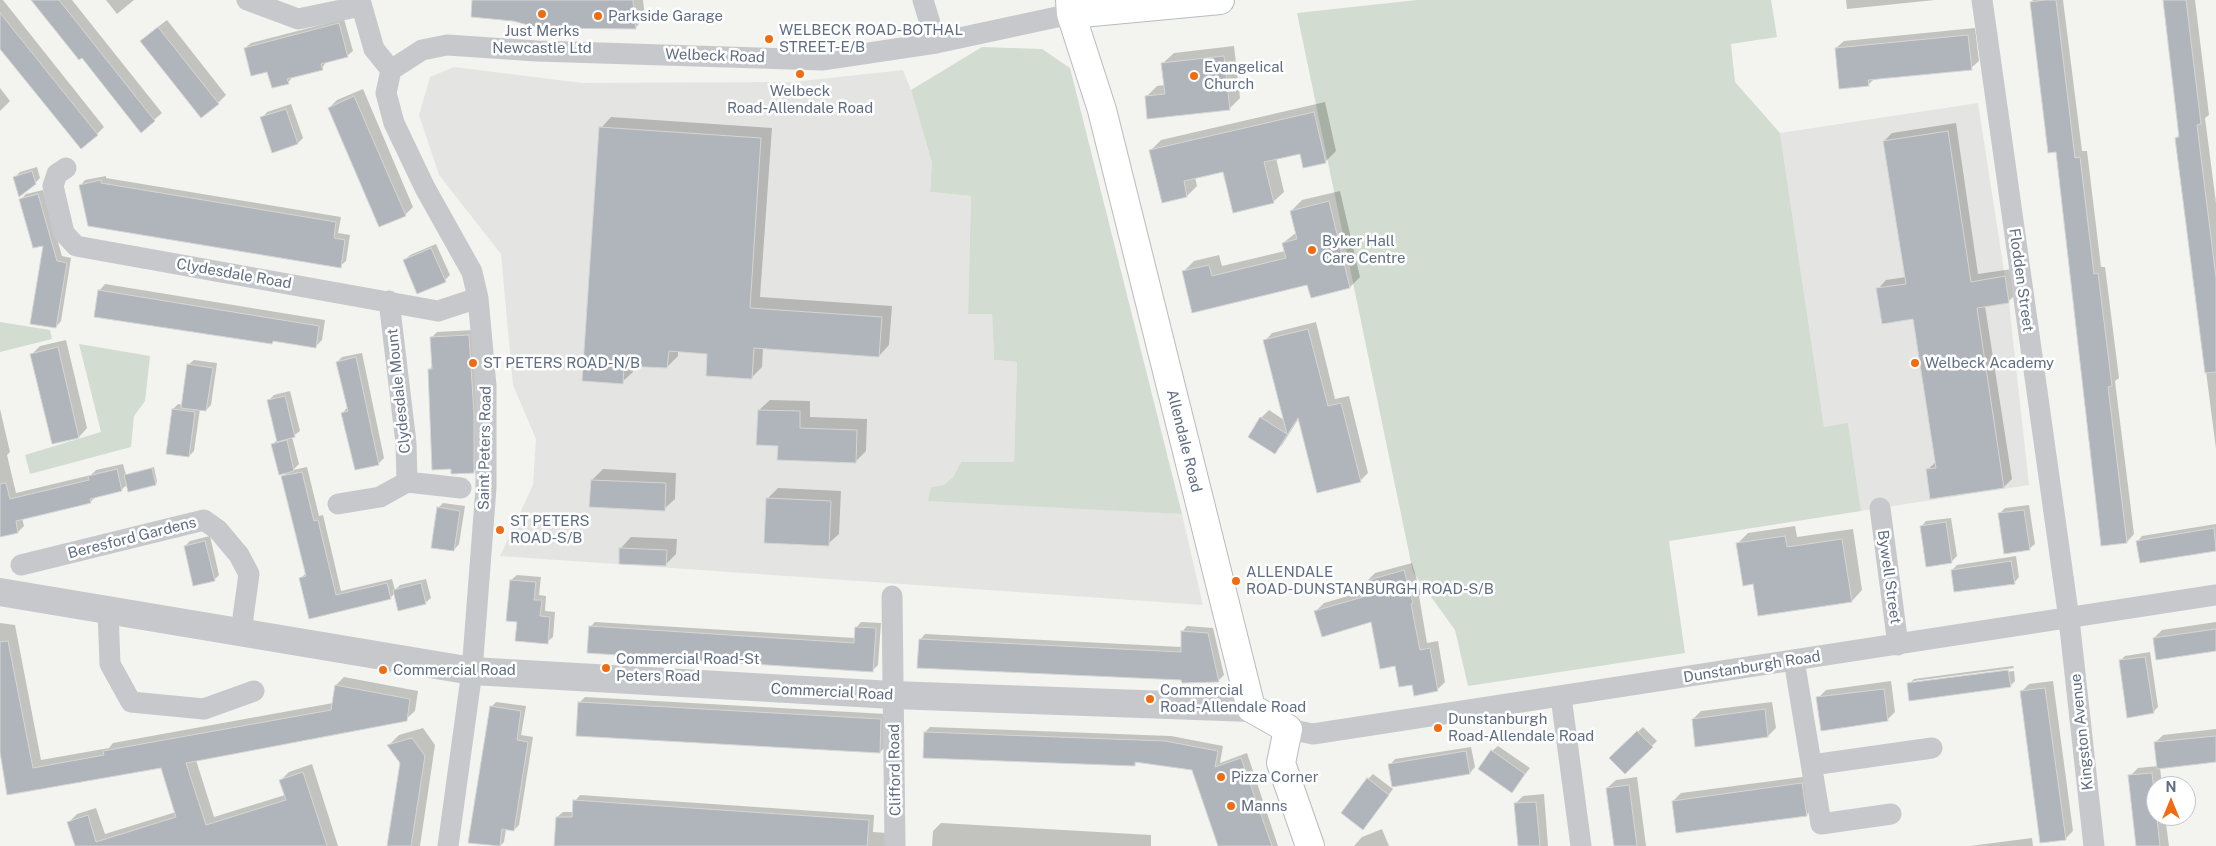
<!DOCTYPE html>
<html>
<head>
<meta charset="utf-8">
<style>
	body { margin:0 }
	#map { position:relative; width:2216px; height:846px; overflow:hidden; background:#f3f4ef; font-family:"Public Sans",sans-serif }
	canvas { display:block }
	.north { position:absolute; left:2146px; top:776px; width:50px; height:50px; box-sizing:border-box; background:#fff; border:1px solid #bfc5cd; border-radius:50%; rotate:0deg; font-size:14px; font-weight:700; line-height:20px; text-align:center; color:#606e83 }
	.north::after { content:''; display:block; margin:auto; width:18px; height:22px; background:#f06c13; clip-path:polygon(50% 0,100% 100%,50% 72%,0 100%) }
</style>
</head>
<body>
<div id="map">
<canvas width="2216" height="846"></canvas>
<div class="north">N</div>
</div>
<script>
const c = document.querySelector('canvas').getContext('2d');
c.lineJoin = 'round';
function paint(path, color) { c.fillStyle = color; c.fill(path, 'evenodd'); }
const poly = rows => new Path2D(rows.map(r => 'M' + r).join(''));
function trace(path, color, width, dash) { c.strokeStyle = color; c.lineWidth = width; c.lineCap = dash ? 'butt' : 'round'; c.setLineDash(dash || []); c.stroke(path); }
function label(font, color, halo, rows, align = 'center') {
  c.font = font + ' "Public Sans",sans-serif'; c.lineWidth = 5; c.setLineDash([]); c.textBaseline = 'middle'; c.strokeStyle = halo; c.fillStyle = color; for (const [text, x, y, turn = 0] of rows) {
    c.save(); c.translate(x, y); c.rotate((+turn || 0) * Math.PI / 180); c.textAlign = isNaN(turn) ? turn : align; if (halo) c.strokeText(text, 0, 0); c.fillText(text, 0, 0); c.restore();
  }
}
paint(poly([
	[454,67,582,83,793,82,903,70,911,90,932,163,930,192,971,196,968,313,992,314,994,360,1017,362,1014,462,961,462,953,477,944,485,931,487,1109,509,1182,514,1203,605,500,556,533,485,536,439,513,385,501,254,439,175,419,115,430,77],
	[1978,103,2009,303,2029,485,1861,511,1848,424,1824,427,1780,133]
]), '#e4e4e3');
paint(poly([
	[1417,0,1771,0,1777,37,1731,44,1735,82,1780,133,1824,427,1848,423,1861,511,1669,541,1685,653,1468,686,1455,630,1413,572,1297,13],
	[982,47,1042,49,1070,68,1182,514,928,501,931,487,944,485,953,477,961,462,1014,462,1017,362,994,360,992,314,968,314,971,196,930,192,932,163,911,90],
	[0,322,50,330,52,339,0,352],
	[79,344,150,356,145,401,134,416,131,447,30,474,25,455,101,432]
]), '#d3dcd0');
paint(poly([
	[0,0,3,0,104,127,97,134,0,47],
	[33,0,72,0,162,113,141,131,82,56],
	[106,0,134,0,117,14],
	[473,0,643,0,645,18,635,28],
	[1846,0,1935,0,1847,9],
	[2033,0,2063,0,2082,151,2087,151,2101,267,2105,267,2119,378,2115,381,2134,534,2127,542,2102,545,2057,151,2031,2],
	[2164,0,2195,0,2209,115,2205,118,2216,203,2216,449,2176,138,2180,134],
	[344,19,353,51,347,56,327,61,322,68,293,76,288,83,268,70,245,48,251,43],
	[167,20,226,95,218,103,150,33],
	[1975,28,1979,61,1971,68,1875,78,1868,85,1836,48,1844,41],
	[1234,46,1240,98,1229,109,1146,97,1157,86,1165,85,1163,63,1174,53],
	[0,88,10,101,0,111],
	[363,89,413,207,405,215,329,108,337,100],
	[1325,102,1336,151,1325,162,1301,152,1276,158,1284,192,1273,202,1224,170,1195,177,1197,186,1187,196,1151,150,1161,140],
	[291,104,303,138,298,143,262,118,267,112],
	[611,117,772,128,760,297,892,306,889,345,879,356,763,348,762,367,751,378,709,352,678,350,678,356,667,367,633,365,633,372,622,382,601,128],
	[1956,123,1978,274,2012,269,2016,294,2008,302,1985,306,2012,479,2004,487,1927,470,1936,462,1914,318,1878,289,1886,280,1906,277,1884,141,1892,133],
	[37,167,40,178,35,183,15,177,20,172],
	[106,176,106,178,341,217,338,233,350,235,346,261,340,266,80,186,85,180],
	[43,190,62,256,71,258,61,321,56,327,44,244,21,199,26,194],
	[1340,191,1360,277,1350,287,1308,283,1192,311,1183,272,1194,261,1219,255,1222,266,1285,251,1283,243,1297,232,1291,211,1302,200],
	[436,244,450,275,445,280,404,261,410,255],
	[105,284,325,320,322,340,316,346,275,340,272,343,99,291],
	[1316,322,1335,399,1349,396,1368,473,1360,481,1299,418,1282,445,1274,452,1249,436,1261,418,1269,410,1284,420,1265,341,1272,333],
	[474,330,478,466,473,472,429,370,433,365,432,337,437,332],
	[66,340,87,428,79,437,32,354,40,346],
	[362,353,384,458,379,463,356,469,342,413,348,407,337,362,342,357],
	[194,360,217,363,211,405,206,410,200,409,194,451,189,456,173,409,178,404,183,405,188,365],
	[290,391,300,431,292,437,299,464,293,470,307,467,319,516,323,515,341,591,392,579,395,590,400,585,426,579,431,598,425,603,395,593,390,598,310,617,301,578,306,573,282,477,288,471,273,444,278,439,269,400,274,395],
	[770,400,810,401,810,417,867,419,866,451,855,462,779,445,759,410],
	[0,409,10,452,7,455,16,493,91,475,96,470,123,464,126,475,154,467,157,482,155,484,128,484,121,490,97,496,90,502,22,518,24,526,18,532,0,536],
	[603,469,676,473,675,499,664,509,592,480],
	[778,488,841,491,839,534,828,544,767,499],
	[443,503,465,506,459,544,454,550,438,508],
	[2029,505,2035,544,2029,549,1999,514,2005,508],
	[1951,518,1957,556,1951,562,1921,527,1926,521],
	[2216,524,2216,549,2141,562,2137,542,2142,536],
	[1795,526,1797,537,1853,529,1862,590,1852,601,1754,583,1738,543,1748,533],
	[210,536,219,575,214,580,185,546,190,541],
	[631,537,677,539,676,554,665,565,620,563,621,548],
	[2016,556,2019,577,2014,583,1952,570,1957,565],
	[1412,563,1421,594,1419,596,1427,643,1438,641,1445,682,1437,690,1413,683,1396,665,1372,621,1316,611,1324,603,1369,590,1367,581,1375,573],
	[517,575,541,577,539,595,546,596,545,611,555,612,553,637,547,642,518,621,511,580],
	[595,622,855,638,856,628,861,622,881,623,878,665,873,670,590,627],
	[2216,622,2216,650,2154,638,2162,630],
	[0,623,15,625,41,760,109,748,113,743,333,703,336,685,344,677,418,691,415,711,406,719,196,760,214,817,285,795,281,780,289,772,312,764,338,846,76,846,69,822,77,814,96,808,105,834,176,812,161,766,8,793,0,749],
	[1187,626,1213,628,1224,675,1219,680,1183,682,1183,679,920,640,925,634,1182,647,1182,632],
	[2150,652,2158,707,2153,712,2120,661,2125,656],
	[2013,666,2014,668,1913,681,1913,684,2014,671,2015,681,2010,686,1911,699,1909,684,1914,679],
	[1891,681,1895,712,1887,720,1818,698,1826,690],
	[2053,681,2073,831,2065,839,2021,692,2029,684],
	[585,697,886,714,885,747,880,752,580,702],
	[496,702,526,706,521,735,533,737,519,825,514,830,506,829,504,842,500,846,470,842,491,707],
	[1772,702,1776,728,1768,736,1696,746,1693,719,1701,711],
	[930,727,1171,736,1223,746,1220,763,1247,753,1278,846,1219,846,1193,769,1138,761,1134,765,925,732],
	[1643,727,1657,741,1625,772,1611,758],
	[423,728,435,745,420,846,388,846,401,762,388,746,399,735],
	[2216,729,2216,761,2160,767,2162,786,2156,786,2156,816,2165,816,2169,846,2137,846,2130,776,2138,768,2158,766,2155,743,2163,735],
	[1498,746,1530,768,1512,791,1492,751],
	[1471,747,1475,767,1470,773,1390,765,1395,759],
	[1373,774,1393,789,1368,823,1368,779],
	[1810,776,1815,806,1806,815,1673,801,1681,793],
	[1637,777,1646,846,1615,846,1607,788,1616,780],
	[1544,794,1548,846,1519,846,1515,804,1523,796],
	[580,795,874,815,873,832,887,833,886,846,564,846,557,817,563,812,574,812,575,801],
	[941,823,1151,835,1151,846,932,846,933,831],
	[1382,829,1389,846,1354,846,1362,837],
	[2032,838,2033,846,1970,846]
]), '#0003');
const building = poly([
	[31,0,59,0,155,121,141,133,82,58,79,60,31,0],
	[472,0,633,0,636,29,539,28,513,21,471,17,472,0],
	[2045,0,2056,0,2075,158,2080,157,2094,274,2098,273,2112,386,2108,387,2127,543,2101,546,2056,152,2048,153,2030,2,2045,0],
	[2163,0,2186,0,2201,124,2197,125,2216,278,2216,372,2205,373,2175,138,2179,137,2163,0],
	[0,13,98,135,81,149,0,49,0,13],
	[339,23,348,57,321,64,323,70,287,79,289,84,272,88,267,72,251,76,244,48,339,23],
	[158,27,219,104,201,118,140,41,158,27],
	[1968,35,1972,70,1868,80,1869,86,1839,89,1835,48,1968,35],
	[1224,56,1230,110,1147,119,1145,96,1165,94,1161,63,1224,56],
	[354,96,406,216,379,227,328,108,354,96],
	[286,109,298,144,272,153,260,117,286,109],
	[1314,112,1326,163,1303,168,1300,154,1264,162,1274,203,1233,213,1223,172,1184,181,1187,197,1162,203,1149,150,1314,112],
	[599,127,761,138,750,308,882,317,879,357,754,348,752,379,706,376,707,354,669,351,667,368,624,366,623,384,582,381,599,127],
	[1948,131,1971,282,2005,276,2009,303,1977,308,2004,488,1930,499,1926,469,1936,468,1913,319,1882,324,1876,288,1906,284,1883,141,1948,131],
	[32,171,36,184,19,197,13,177,32,171],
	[101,180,101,183,336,222,334,238,345,240,341,268,88,226,79,185,101,180],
	[38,194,57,261,67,263,56,328,30,324,43,246,33,248,19,199,38,194],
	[1329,201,1350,288,1311,298,1307,285,1192,313,1182,271,1209,265,1212,276,1286,258,1282,243,1297,239,1290,211,1329,201],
	[431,248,446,282,417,294,403,260,431,248],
	[98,290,319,326,316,348,273,341,272,344,94,317,98,290],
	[1308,329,1328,406,1341,403,1361,482,1317,493,1298,418,1275,454,1248,437,1260,417,1287,434,1263,340,1308,329],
	[469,335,474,414,474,473,451,474,451,469,432,470,428,369,432,369,430,337,469,335],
	[58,347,79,438,52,444,30,354,58,347],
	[356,357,379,465,355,470,341,413,348,411,336,362,356,357],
	[187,364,213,368,206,411,181,408,187,364],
	[285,396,295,437,277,442,267,400,285,396],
	[172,409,195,412,189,457,166,454,172,409],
	[758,410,800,411,800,428,857,430,856,463,777,460,778,446,756,445,758,410],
	[287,440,294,471,279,475,271,444,287,440],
	[152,468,156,485,128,492,124,475,152,468],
	[117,469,122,491,90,499,91,503,16,521,18,533,0,537,0,484,6,483,10,499,89,480,88,476,117,469],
	[302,472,314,521,318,520,336,595,387,583,391,599,309,619,299,578,306,576,281,476,302,472],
	[591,480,666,483,665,511,589,507,591,480],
	[766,498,831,501,829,546,764,543,766,498],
	[437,507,460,511,454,551,431,548,437,507],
	[2024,510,2030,550,2004,554,1998,513,2024,510],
	[1946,522,1952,563,1926,567,1920,526,1946,522],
	[2214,528,2216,551,2140,563,2136,541,2214,528],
	[1785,536,1787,547,1842,539,1852,602,1758,616,1753,584,1743,586,1736,543,1785,536],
	[205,541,215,581,193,586,184,546,205,541],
	[619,548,667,550,666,566,619,564,619,548],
	[2011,561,2015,584,1954,592,1951,570,2011,561],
	[1404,570,1413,603,1411,604,1420,650,1430,648,1438,691,1414,696,1412,685,1399,687,1395,666,1380,669,1371,622,1322,637,1314,611,1370,595,1366,581,1404,570],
	[510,580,536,582,534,600,542,600,540,616,550,617,548,644,515,641,517,622,506,621,510,580],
	[421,583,426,604,398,611,393,590,421,583],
	[589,626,854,643,855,627,876,628,873,672,587,653,589,626],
	[2216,629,2216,651,2156,660,2153,638,2216,629],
	[1181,631,1208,633,1219,682,1182,683,1181,680,917,668,919,639,1181,652,1181,631],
	[8,641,33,768,104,755,103,751,331,710,335,685,410,699,407,721,186,763,206,825,286,800,279,780,303,772,327,846,75,846,67,822,88,815,96,842,176,817,161,768,7,795,0,752,0,642,8,641],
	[2145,657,2154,713,2127,718,2119,660,2145,657],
	[2008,670,2011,687,1909,701,1907,683,2008,670],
	[2045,688,2066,840,2040,843,2020,691,2045,688],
	[1884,689,1888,721,1821,731,1816,697,1884,689],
	[578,702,881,719,880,753,576,736,578,702],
	[490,706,521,711,517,740,528,742,514,831,502,829,500,846,468,843,490,706],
	[1765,709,1768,737,1695,747,1692,719,1765,709],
	[1637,731,1653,747,1625,774,1609,758,1637,731],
	[924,732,1165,741,1218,751,1215,767,1241,758,1272,846,1218,846,1192,770,1135,762,1135,766,923,758,924,732],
	[2216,736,2216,762,2157,769,2154,742,2216,736],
	[412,738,425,756,411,846,387,846,400,763,387,745,412,738],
	[1491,750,1525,774,1512,793,1478,769,1491,750],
	[1466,751,1470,774,1392,787,1388,764,1466,751],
	[2152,773,2160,846,2136,846,2128,775,2152,773],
	[1367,778,1389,795,1363,830,1341,813,1367,778],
	[1802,783,1807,816,1676,833,1672,801,1802,783],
	[1629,785,1637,846,1614,846,1606,788,1629,785],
	[573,800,869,820,867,846,554,846,556,817,572,817,573,800],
	[1536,802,1540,846,1518,846,1514,803,1536,802]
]);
paint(building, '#b0b5bc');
trace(building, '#d5d5d2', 1);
const secondary = poly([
	[1070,0,1071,14,1102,110,1251,708,1288,729,1281,763,1310,846],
	[1071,14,1220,0]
]);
trace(secondary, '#b7bbc0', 30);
trace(poly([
	[247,0,298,19,361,6],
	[360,0,374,49,391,70],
	[923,0,936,43],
	[1982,0,2069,619,2094,846],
	[391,70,386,93,394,123,425,188,472,272,478,298,486,386,486,488,472,671,448,846],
	[391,70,422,50,447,45,537,51,822,60,936,43,1071,14],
	[66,168,57,174,53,186,64,233,76,246,438,311,478,298],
	[389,301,406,443,407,482],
	[338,504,380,497,407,482,461,488],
	[1880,508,1898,645],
	[21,565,204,520,218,530,239,555,249,574,241,632],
	[892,596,895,846],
	[108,611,110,664,131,702,204,709,254,691],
	[1794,660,1821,824,1891,814],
	[1561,697,1581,846],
	[1288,729,1313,734,2216,595],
	[1812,765,1932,748]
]), '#c6c8cc', 21);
trace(poly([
	[0,592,472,671,893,695,1251,708]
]), '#c6c8cc', 28);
trace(secondary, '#fff', 28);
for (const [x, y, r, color] of [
	[542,14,5,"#f06c13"],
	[598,16,5,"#f06c13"],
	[769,39,5,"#f06c13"],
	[800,74,5,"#f06c13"],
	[1194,76,5,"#f06c13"],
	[1312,250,5,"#f06c13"],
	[473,363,5,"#f06c13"],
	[1915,363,5,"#f06c13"],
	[500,530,5,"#f06c13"],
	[1236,581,5,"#f06c13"],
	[606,668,5,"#f06c13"],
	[383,670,5,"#f06c13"],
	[1150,699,5,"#f06c13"],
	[1438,728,5,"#f06c13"],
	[1221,777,5,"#f06c13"],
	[1231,806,5,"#f06c13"]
]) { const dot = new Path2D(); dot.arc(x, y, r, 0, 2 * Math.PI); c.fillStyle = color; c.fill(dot); trace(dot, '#fff', 2); }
label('15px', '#606e83', '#fff', [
	["Parkside Garage",608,16],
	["WELBECK ROAD-BOTHAL",779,30],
	["STREET-E/B",779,47],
	["Just Merks",542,31,"center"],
	["Newcastle Ltd",542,48,"center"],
	["Evangelical",1204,67],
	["Church",1204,84],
	["Welbeck",800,91,"center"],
	["Road-Allendale Road",800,108,"center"],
	["Byker Hall",1322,241],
	["Care Centre",1322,258],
	["ST PETERS ROAD-N/B",483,363],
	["Welbeck Academy",1925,363],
	["ST PETERS",510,521],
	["ROAD-S/B",510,538],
	["ALLENDALE",1246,572],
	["ROAD-DUNSTANBURGH ROAD-S/B",1246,589],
	["Commercial Road-St",616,659],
	["Peters Road",616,676],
	["Commercial Road",393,670],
	["Commercial",1160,690],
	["Road-Allendale Road",1160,707],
	["Dunstanburgh",1448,719],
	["Road-Allendale Road",1448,736],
	["Pizza Corner",1231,777],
	["Manns",1241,806]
], 'left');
label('15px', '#606e83', '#fff', [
	["Welbeck Road",715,56,2],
	["Clydesdale Road",234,274,10],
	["Flodden Street",2021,280,82],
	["Clydesdale Mount",399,391,-96],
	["Allendale Road",1184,441,76],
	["Saint Peters Road",485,448,-89],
	["Beresford Gardens",132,538,-14],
	["Bywell Street",1889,577,82],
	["Dunstanburgh Road",1752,667,-9],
	["Commercial Road",832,692,3],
	["Kingston Avenue",2082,732,-96],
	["Clifford Road",895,770,-91]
]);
</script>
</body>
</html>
